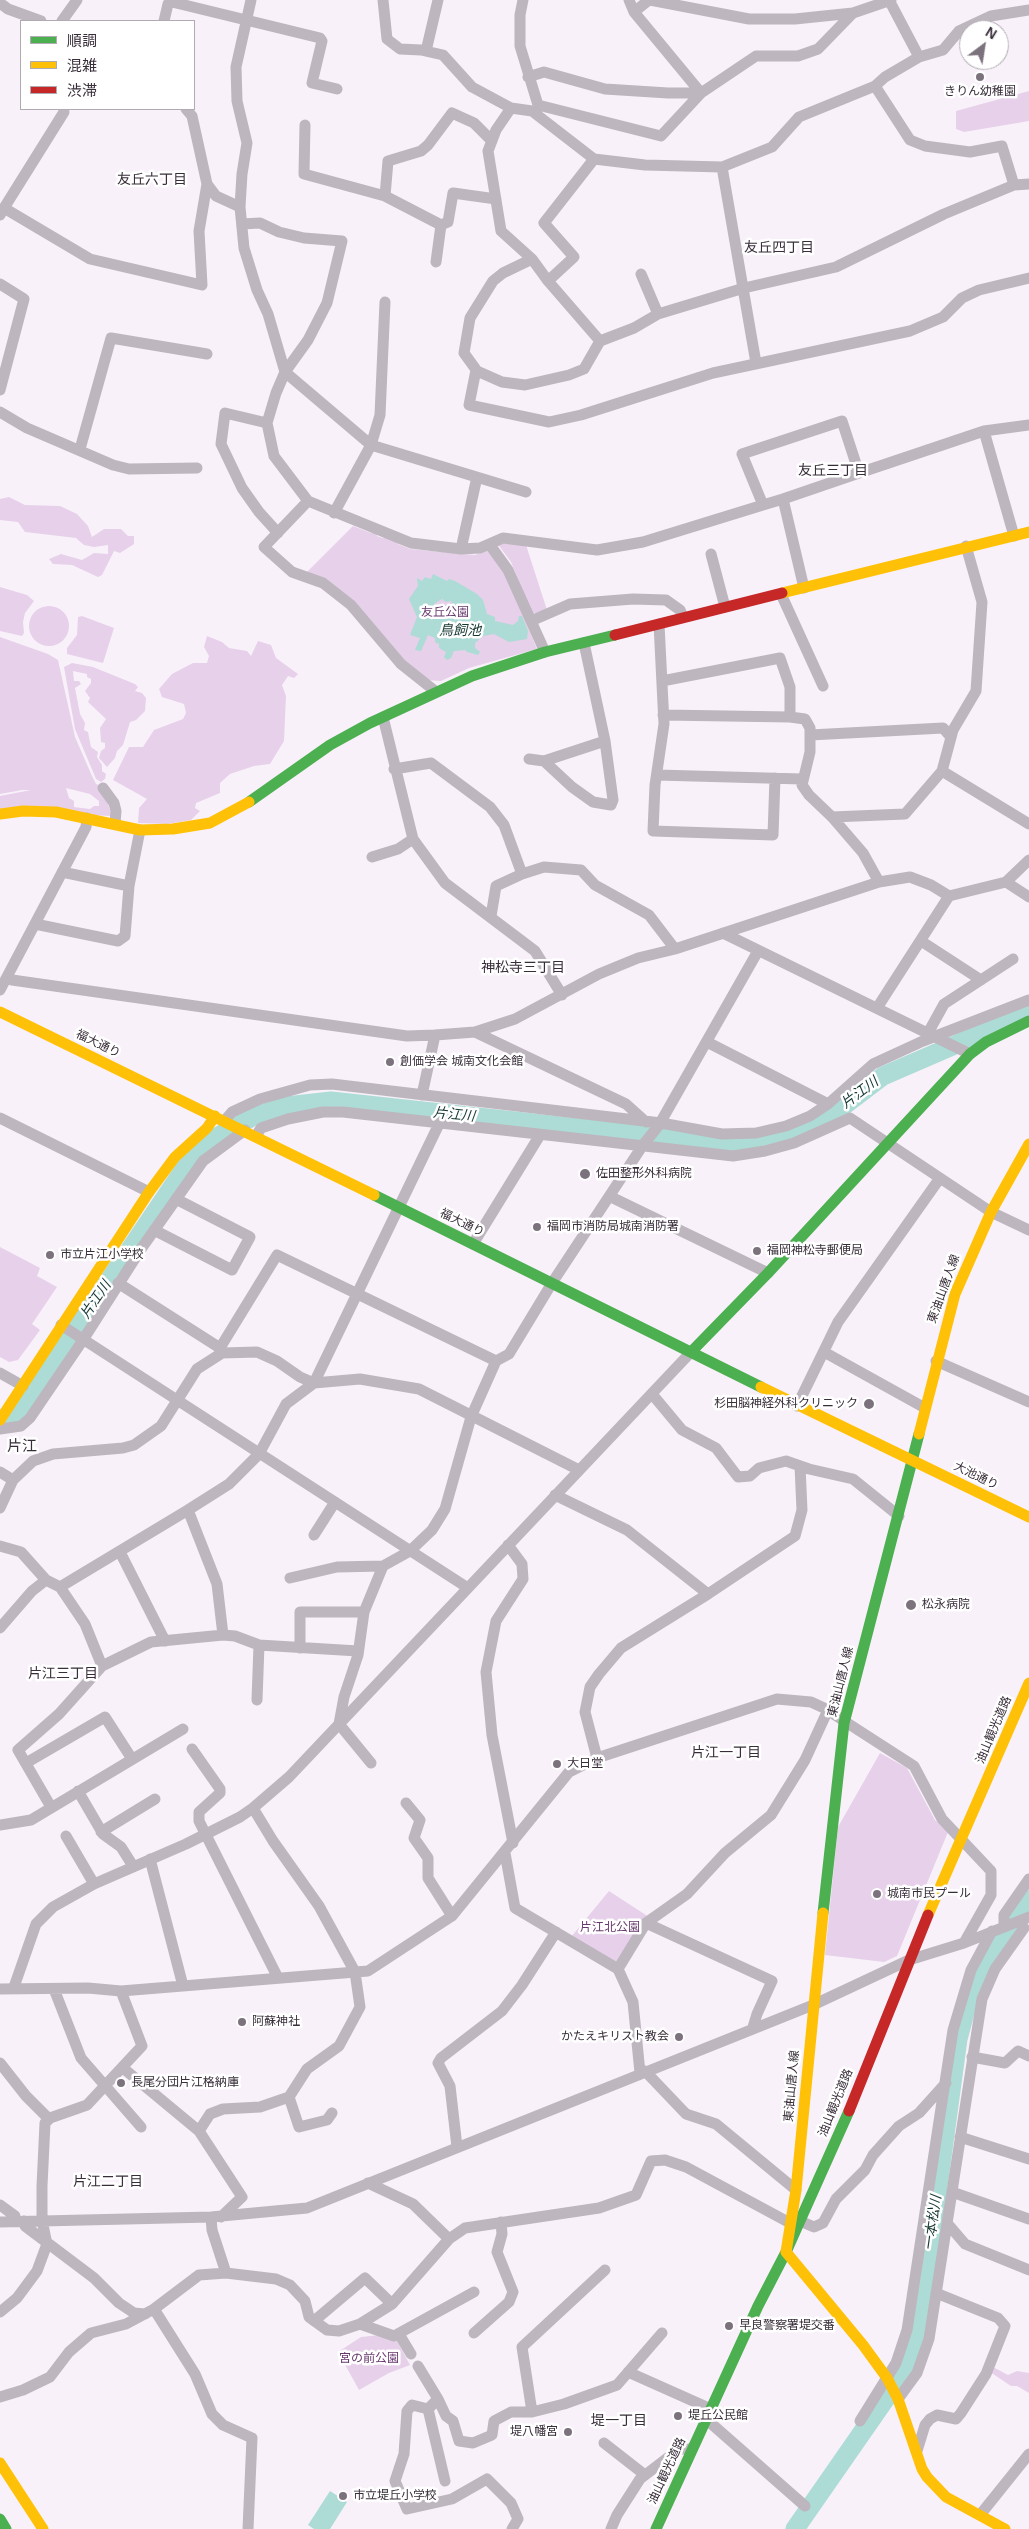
<!DOCTYPE html>
<html>
<head>
<meta charset="utf-8">
<style>
	body { margin:0 }
	#map { position:relative; width:1029px; height:2529px; overflow:hidden; background:#f9f1fa; font-family:Helvetica,"Noto Sans JP",sans-serif }
	canvas { display:block }
	.legend { position:absolute; left:20px; top:20px; width:175px; height:90px; box-sizing:border-box; background:#fff; border:1px solid #afabb0; margin:0; padding:6px 9px; list-style:none; font-size:15px; color:#382e39 }
	.legend li { display:flex; align-items:center; gap:10px; height:25px }
	.legend b { width:25px; border:1px solid #afabb0 }
	.north { position:absolute; left:959px; top:20px; width:50px; height:50px; box-sizing:border-box; background:#fff; border:1px solid #afabb0; border-radius:50%; rotate:31deg; font-size:14px; font-weight:700; line-height:20px; text-align:center; color:#382e39 }
	.north::after { content:''; display:block; margin:auto; width:18px; height:22px; background:#7c727d; clip-path:polygon(50% 0,100% 100%,50% 72%,0 100%) }
</style>
</head>
<body>
<div id="map">
<canvas width="1029" height="2529"></canvas>
<ul class="legend">
<li><b style="height:6px;background:#4caf50"></b>順調</li>
<li><b style="height:6px;background:#ffc107"></b>混雑</li>
<li><b style="height:6px;background:#c62828"></b>渋滞</li>
</ul>
<div class="north">N</div>
</div>
<script>
const c = document.querySelector('canvas').getContext('2d');
c.lineJoin = 'round';
function paint(path, color) { c.fillStyle = color; c.fill(path, 'evenodd'); }
const poly = rows => new Path2D(rows.map(r => 'M' + r).join(''));
function trace(path, color, width, dash) { c.strokeStyle = color; c.lineWidth = width; c.lineCap = dash ? 'butt' : 'round'; c.setLineDash(dash || []); c.stroke(path); }
function label(font, color, halo, rows, align = 'center') {
  c.font = font + ' Helvetica,"Noto Sans JP",sans-serif'; c.lineWidth = 5; c.setLineDash([]); c.textBaseline = 'middle'; c.strokeStyle = halo; c.fillStyle = color; for (const [text, x, y, turn = 0] of rows) {
    c.save(); c.translate(x, y); c.rotate((+turn || 0) * Math.PI / 180); c.textAlign = isNaN(turn) ? turn : align; if (halo) c.strokeText(text, 0, 0); c.fillText(text, 0, 0); c.restore();
  }
}
paint(poly([
	[1029,91,1029,121,964,132,956,129,956,111],
	[9,497,25,505,60,506,77,514,88,526,92,537,104,529,121,529,128,536,134,536,134,544,120,553,114,551,102,575,98,577,72,565,53,564,49,559,61,554,82,560,94,553,108,554,108,545,94,547,84,545,76,538,25,532,18,522,0,520,0,499],
	[353,526,371,533,376,532,377,536,383,538,387,536,398,540,398,544,410,549,475,555,489,549,504,570,537,649,469,668,441,681,426,680,400,657,385,638,305,574],
	[497,543,526,545,547,610,532,614,511,562],
	[0,587,27,595,34,601,25,613,23,622,24,633,22,636,0,631],
	'29 626a20 20 0 1 1 40 0a20 20 0 1 1-40 0Z',
	[82,616,114,628,103,663,67,654,67,648,77,635,78,617],
	[207,636,222,642,229,648,247,651,251,656,258,641,271,645,276,658,298,674,294,678,288,676,282,685,286,696,284,741,270,764,254,766,230,774,220,783,220,793,196,803,195,808,200,811,191,820,168,824,138,823,139,808,147,799,113,780,129,747,143,747,154,730,183,719,186,713,184,704,162,697,159,689,172,674,193,663,207,663,209,656,204,647],
	[0,637,48,654,58,660,75,737,92,776,96,784,99,785,107,801,112,816,0,811,0,796,31,790,22,790,0,794],
	[66,788,90,794,99,801,99,806,94,806,90,809,74,807,74,801,69,798],
	[72,663,93,667,135,684,138,687,135,691,142,693,146,698,145,711,136,720,130,722,123,745,117,751,115,758,107,767,99,758,101,751,105,748,105,743,101,742,100,728,106,719,88,702,90,698,85,691,91,683,91,679,87,677,87,674,73,671,74,681,79,681,81,684,75,688,80,714,85,723,84,730,88,732,91,747,98,752,97,757,102,765,102,771,106,774,105,779,101,782,96,779,75,729,64,667],
	[0,1247,40,1268,37,1276,57,1287,32,1324,40,1330,18,1360,9,1362,0,1357],
	[880,1753,907,1768,935,1820,948,1832,897,1956,884,1962,825,1955,838,1827],
	[609,1891,649,1917,616,1964,571,1937],
	[380,2335,396,2339,410,2365,389,2373,359,2390,338,2352,361,2337],
	[993,2367,1008,2375,1017,2371,1029,2373,1029,2393,1017,2386,1011,2386,990,2372]
]), '#e7d0ea');
paint(poly([
	[433,574,447,581,449,579,455,581,477,594,483,600,487,614,495,617,495,621,513,625,518,621,519,616,522,616,528,631,527,639,509,642,494,634,483,636,475,643,475,648,480,652,478,655,467,652,465,650,454,651,451,658,447,660,444,657,446,652,439,648,439,644,435,642,435,638,428,635,421,651,415,650,420,638,410,635,417,617,409,599,418,586,417,578,422,581,425,577,431,579],
	[442,599,446,602,451,601,454,613,442,616,434,612,434,604],
	[330,2491,347,2502,330,2529,314,2529,308,2525]
]), '#addbd6');
trace(poly([
	[0,1419,16,1418,187,1165,217,1137,252,1117,286,1106,331,1101,726,1144,751,1144,806,1129,833,1114,883,1076,1029,1013],
	[795,2529,884,2401,899,2383,916,2349,958,2039,971,1990,993,1950,1029,1899]
]), '#addbd6', 19);
trace(poly([
	[383,0,387,39,400,49,421,50,443,55,472,87,511,108,496,130,488,151,501,231,532,259,503,273,493,281,470,318,464,353,477,371,502,382,525,385,569,375,584,369,600,341,634,328,658,314],
	[523,0,520,15,520,46,538,105,661,136,701,93,756,56,798,56,818,49,853,13,891,0],
	[629,0,634,12,649,0],
	[650,0,749,19,795,19,853,13],
	[889,0,919,57],
	[0,3,8,9,41,21],
	[62,21,77,0],
	[164,21,168,4,172,2,320,38,322,41,312,83,337,89],
	[426,51,438,0],
	[528,77,544,72,605,89,668,93,701,93,634,12],
	[875,86,910,140,925,146,970,152,1002,146,1014,185],
	[511,108,532,111,594,159,645,165,722,167],
	[305,125,304,174,385,196,388,161,421,151,428,145,452,113,474,123,492,141],
	[207,184,216,196,240,207,244,248,257,290,268,314,285,372,371,445,526,492],
	[385,196,441,225,448,222,453,193,496,199],
	[240,207,242,174,247,143,237,101,236,67,251,0],
	[4,208,64,112],
	[0,215,4,208,90,259,202,285,199,231,207,184,192,116,186,109],
	[242,224,260,223,279,232,304,238,342,241,327,303,308,340,285,372,276,393,267,423,274,456,308,501,411,543,461,549],
	[532,259,548,281,574,257,544,223,594,159],
	[436,262,441,225],
	[641,274,658,314,744,288,836,267,944,214,1014,185,1029,184],
	[548,281,600,341],
	[0,284,24,299,0,390],
	[756,363,722,167,772,147,799,117,875,86,885,77,919,57,943,50,959,31,991,16,1029,10],
	[476,370,469,405,549,422,581,415,713,373,910,331,943,317,962,298,979,290,1029,278],
	[0,412,27,428,113,465,129,469,197,468],
	[267,423,225,413,221,444,242,488,259,512,278,533],
	[984,431,1014,536],
	[80,449,111,338,207,354],
	[859,473,984,431,1029,425],
	[477,477,461,549,480,548,503,538,597,550,643,542,763,505,783,499,859,473,842,421,742,454,763,505],
	[783,499,804,588],
	[308,501,264,547,292,572,323,583,351,605,401,664,435,691],
	[334,513,371,445,380,415,385,302],
	[490,545,508,570,545,652],
	[711,554,725,607],
	[781,594,823,686],
	[531,621,570,604,633,599,666,600,680,610,683,617],
	[659,624,664,724,655,785,653,831,773,835,775,778],
	[662,681,780,658,790,687,790,717,805,719,810,728,810,752,802,785,809,795,832,817,905,814,942,771,953,730,976,691,982,602,966,546],
	[663,715,790,717],
	[383,717,413,839,445,883,535,951,562,995],
	[810,735,943,728,951,737],
	[529,759,544,761,605,741],
	[544,761,572,787,593,802,611,805,613,800,605,741,584,643],
	[394,769,431,763,490,807,504,825,522,874,544,867,581,870,595,885,649,915,675,949,879,882,910,877,931,885,949,896,1006,882,1029,897],
	[942,771,1029,824],
	[657,775,802,779],
	[103,788,114,803,116,811,115,824],
	[832,817,863,853,879,882],
	[372,857,398,849,413,839],
	[62,872,129,886],
	[1006,882,1029,860],
	[491,916,496,886,522,874],
	[35,924,118,941,125,936,129,886,140,830],
	[723,933,970,1054],
	[921,941,981,980],
	[7,977,12,980,407,1036,435,1035],
	[0,990,86,827,87,818],
	[877,1008,949,896],
	[475,1032,515,1019,599,974,638,958,675,949],
	[928,1033,944,1004,1013,959],
	[707,1042,828,1104],
	[422,1095,435,1035,475,1032,626,1104,646,1122],
	[0,1118,149,1192],
	[225,1120,232,1112,260,1099,310,1085,332,1084,661,1123,722,1134,756,1133,786,1126,810,1116,828,1104,873,1064,923,1041,1029,1000],
	[256,1136,261,1128,288,1119,323,1112,343,1112,733,1156,765,1151,794,1143,850,1118,991,1212,1029,1230],
	[611,1197,768,1273],
	[154,1230,232,1270,250,1237,176,1199],
	[473,1244,540,1135],
	[118,1283,220,1348],
	[61,1325,468,1588,692,1351],
	[824,1352,925,1408],
	[222,1353,220,1348,277,1255,496,1361],
	[936,1361,1029,1402],
	[0,1373,23,1386],
	[652,1394,682,1430,716,1448,738,1477,750,1476,759,1468,786,1461,809,1469,853,1479,899,1516],
	[797,1406,838,1322,940,1178],
	[0,1429,21,1426,30,1418,83,1340,141,1249,203,1161,245,1130],
	[0,1472,13,1480],
	[555,1495,627,1530,708,1594],
	[0,1508,13,1480,33,1461,53,1454,123,1448,134,1445,161,1426,197,1369,222,1353,257,1352,277,1361,300,1377,314,1383,360,1379,419,1389,579,1470],
	[314,1535,335,1502],
	[508,1545,522,1564,523,1579,496,1621,486,1672,492,1735,513,1843],
	[0,1546,21,1552,46,1580,60,1587],
	[120,1552,165,1641],
	[290,1578,337,1567,383,1566],
	[0,1628,32,1591,46,1580],
	[223,1635,217,1584,188,1510,229,1484,259,1454,286,1404,314,1383,439,1124],
	[300,1648,300,1612,364,1612],
	[102,1666,85,1624,60,1587,188,1510],
	[257,1700,259,1645],
	[192,1749,220,1789,220,1793,199,1812,199,1821,278,1978],
	[597,1758,585,1712,590,1687,599,1674,621,1648,708,1594,795,1536,802,1510,800,1466],
	[26,1763,105,1717,132,1759],
	[371,1763,339,1724,344,1697,358,1655,364,1612,383,1566,410,1551,432,1530,445,1509,471,1417,496,1361,509,1354,552,1283,643,1145,659,1125,758,951],
	[78,1791,103,1834,121,1847,133,1866],
	[406,1803,420,1820,414,1838,428,1858,428,1878,452,1916],
	[51,1807,18,1750,59,1714,102,1666,151,1642,223,1635,235,1636,259,1645,358,1651],
	[0,1825,31,1820,183,1729],
	[101,1832,155,1799],
	[66,1836,94,1884],
	[505,1853,515,1908,618,1969],
	[150,1859,183,1986],
	[646,1923,772,1981,757,2014,753,2027],
	[1004,1926,1004,1915,1029,1879],
	[14,1987,36,1924,53,1907,94,1884,186,1844,240,1817,253,1808,289,1777,468,1588],
	[0,1989,88,1988,121,1991,368,1971,452,1916,569,1772,597,1758,777,1699,811,1702,824,1708,914,1766,942,1819,991,1871,991,1895,964,1943],
	[54,1989,81,2058,141,2127],
	[972,2057,1005,2063,1018,2051,1029,2056],
	[0,2063,26,2096,49,2119],
	[123,2068,199,2131],
	[645,2071,686,2114,716,2124,796,2190],
	[640,2073,633,2002,618,1969,646,1923,687,1894,725,1853,771,1815,805,1760,828,1710],
	[289,2097,299,2127,327,2120,332,2113],
	[960,2137,1029,2159],
	[457,2147,450,2086,438,2063,441,2058,502,2011,522,1985,556,1932],
	[368,2183,413,2204,449,2239],
	[952,2192,1029,2219],
	[0,2205,15,2216,16,2221],
	[211,2217,212,2230,226,2273,276,2279,290,2285,305,2301,309,2317,327,2330,339,2331,360,2324,394,2336,474,2292],
	[221,2217,242,2197,199,2131,210,2114,223,2109,260,2107,289,2097,307,2069,339,2046,360,2007,355,1972,319,1906,273,1841,253,1808],
	[24,2221,25,2226,94,2278,119,2303,134,2313,145,2314],
	[800,2221,814,2227,823,2223,836,2199,865,2170,873,2155,899,2126,919,2113,946,2083],
	[0,2222,211,2217,307,2208,813,2005,909,1960,964,1943,1029,1917],
	[947,2223,965,2244,1029,2270],
	[226,2273,199,2275,154,2309,195,2374,212,2414,223,2425,252,2438,248,2529],
	[0,2312,17,2298,37,2271,47,2244,42,2220,42,2186,45,2123,50,2118,87,2105,142,2046,121,1991],
	[314,2321,365,2278,392,2304],
	[360,2324,392,2304,449,2239,465,2228,599,2208,636,2195,651,2161,665,2160,686,2167,790,2223],
	[474,2333,509,2302,513,2292,497,2252,502,2234,501,2222],
	[399,2334,411,2354],
	[418,2366,438,2399,428,2409,412,2405,407,2411,404,2454,395,2481,407,2509,452,2499,487,2479,511,2503,518,2519,512,2529],
	[628,2372,711,2409],
	[0,2397,23,2390,50,2377,69,2352,91,2333,126,2324,154,2309],
	[438,2399,446,2416,453,2421,459,2441,473,2443,492,2435,494,2421,511,2412,532,2412,564,2404,617,2385,662,2333],
	[898,2399,917,2373,929,2339,982,1999,995,1969,1024,1928],
	[428,2409,445,2481],
	[532,2412,522,2347,605,2270],
	[706,2419,805,2506],
	[860,2421,896,2363,907,2330,953,2030,971,1970,992,1931],
	[604,2443,645,2475],
	[917,2451,925,2425,930,2419,937,2415,956,2419,961,2413,986,2374,1005,2326,998,2318,936,2293],
	[980,2515,1029,2454],
	[611,2529,617,2515,640,2479,679,2449,692,2449]
]), '#bdb6be', 11);
trace(poly([
	[249,802,330,745,370,723,472,676,545,652,615,635],
	[374,1195,761,1387],
	[692,1351,768,1273,970,1054,986,1042,1029,1021],
	[823,1913,844,1723,919,1434],
	[0,2519,6,2529],
	[656,2529,758,2306,786,2252,849,2111]
]), '#4caf50', 11);
trace(poly([
	[782,593,1029,532],
	[0,814,23,811,56,812,140,830,173,829,210,823,249,802],
	[0,1012,374,1195],
	[761,1387,1029,1517],
	[0,1420,149,1192,175,1157,207,1128,215,1116],
	[919,1434,955,1294,991,1212,1029,1144],
	[928,1915,1029,1683],
	[786,2252,796,2190,823,1913],
	[786,2252,863,2345,887,2378,898,2399,922,2469,927,2477,946,2497,1005,2529],
	[0,2463,43,2529]
]), '#ffc107', 11);
trace(poly([
	[615,635,782,593],
	[849,2111,928,1915]
]), '#c62828', 11);
for (const [x, y, r, color] of [
	[980,77,5,"#7c727d"],
	[390,1062,5,"#7c727d"],
	[585,1174,6,"#7c727d"],
	[537,1227,5,"#7c727d"],
	[757,1251,5,"#7c727d"],
	[50,1255,5,"#7c727d"],
	[869,1404,6,"#7c727d"],
	[911,1605,6,"#7c727d"],
	[557,1764,5,"#7c727d"],
	[877,1894,5,"#7c727d"],
	[242,2022,5,"#7c727d"],
	[679,2037,5,"#7c727d"],
	[121,2083,5,"#7c727d"],
	[729,2326,5,"#7c727d"],
	[678,2416,5,"#7c727d"],
	[568,2432,5,"#7c727d"],
	[343,2496,5,"#7c727d"]
]) { const dot = new Path2D(); dot.arc(x, y, r, 0, 2 * Math.PI); c.fillStyle = color; c.fill(dot); trace(dot, '#fff', 2); }
label('12px', '#382e39', '#fff', [
	["きりん幼稚園",980,92,"center"],
	["創価学会 城南文化会館",400,1062],
	["佐田整形外科病院",596,1174],
	["福岡市消防局城南消防署",547,1227],
	["福岡神松寺郵便局",767,1251],
	["市立片江小学校",60,1255],
	["杉田脳神経外科クリニック",858,1404,"right"],
	["松永病院",922,1605],
	["大日堂",567,1764],
	["城南市民プール",887,1894],
	["阿蘇神社",252,2022],
	["かたえキリスト教会",669,2037,"right"],
	["長尾分団片江格納庫",131,2083],
	["早良警察署堤交番",739,2326],
	["堤丘公民館",688,2416],
	["堤八幡宮",558,2432,"right"],
	["市立堤丘小学校",353,2496]
], 'left');
label('12px', '#68396e', '#fff', [
	["友丘公園",445,613],
	["片江北公園",610,1928],
	["宮の前公園",369,2359]
]);
label('12px', '#382e39', '#fff', [
	["福大通り",98,1044,26],
	["福大通り",462,1223,26],
	["東油山唐人線",944,1289,-70],
	["大池通り",976,1476,26],
	["東油山唐人線",841,1682,-76],
	["油山観光道路",994,1730,-67],
	["東油山唐人線",792,2086,-85],
	["油山観光道路",836,2103,-68],
	["油山観光道路",667,2471,-65]
]);
label('14px', '#382e39', '#fff', [
	["友丘六丁目",152,180],
	["友丘四丁目",779,248],
	["友丘三丁目",833,471],
	["神松寺三丁目",523,968],
	["片江三丁目",63,1674],
	["片江一丁目",726,1753],
	["片江二丁目",108,2182],
	["堤一丁目",619,2421]
]);
label('italic 14px', '#153732', '#fff', [
	["鳥飼池",460,631],
	["片江川",860,1093,-37],
	["片江川",454,1115,6],
	["片江川",96,1300,-56],
	["一本松川",933,2223,-82]
]);
label('15px', '#382e39', '#fff', [
	["片江",22,1447]
]);
</script>
</body>
</html>
